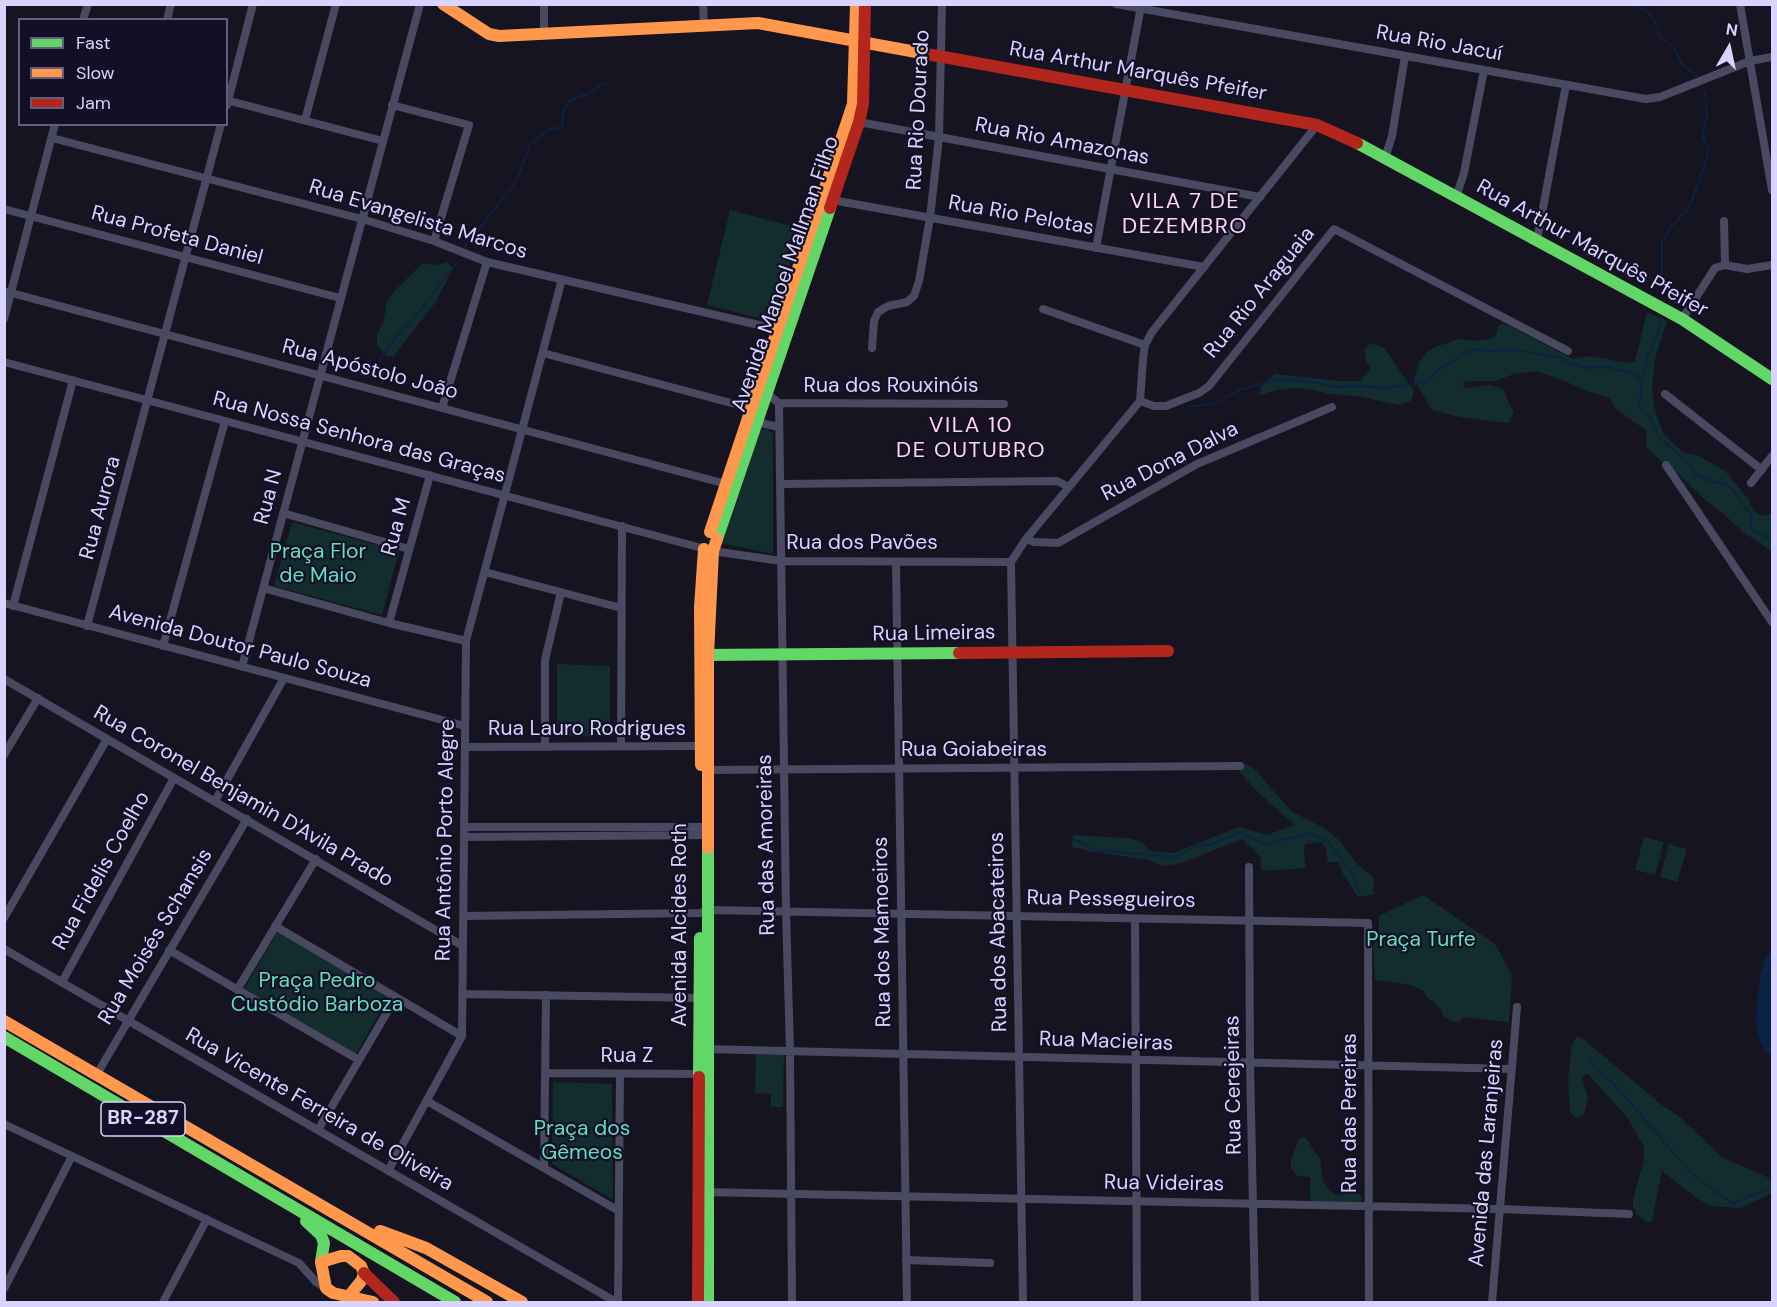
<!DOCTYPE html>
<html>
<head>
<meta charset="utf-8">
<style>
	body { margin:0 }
	#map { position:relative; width:1777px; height:1307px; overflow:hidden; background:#161421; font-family:"DM Sans",sans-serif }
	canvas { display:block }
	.frame { position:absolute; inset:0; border:6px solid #d9d4ff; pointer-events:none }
	.legend { position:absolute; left:18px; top:18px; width:210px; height:108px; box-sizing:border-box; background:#130f26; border:2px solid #625e7d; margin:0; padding:8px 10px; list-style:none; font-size:18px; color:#d9d4ff }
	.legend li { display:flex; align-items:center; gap:12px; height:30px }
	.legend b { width:30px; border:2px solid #625e7d }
	.north { position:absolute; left:1699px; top:18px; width:60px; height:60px; -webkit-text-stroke:4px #130f26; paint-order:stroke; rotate:9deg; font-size:16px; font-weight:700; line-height:24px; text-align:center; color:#d9d4ff }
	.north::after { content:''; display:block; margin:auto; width:21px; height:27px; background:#d9d4ff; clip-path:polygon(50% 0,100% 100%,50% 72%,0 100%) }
</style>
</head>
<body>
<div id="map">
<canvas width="1777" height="1307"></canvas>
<div class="frame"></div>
<ul class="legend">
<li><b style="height:8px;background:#63d668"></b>Fast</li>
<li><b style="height:8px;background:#ff974d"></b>Slow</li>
<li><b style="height:8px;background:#b3261e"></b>Jam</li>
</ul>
<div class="north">N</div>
</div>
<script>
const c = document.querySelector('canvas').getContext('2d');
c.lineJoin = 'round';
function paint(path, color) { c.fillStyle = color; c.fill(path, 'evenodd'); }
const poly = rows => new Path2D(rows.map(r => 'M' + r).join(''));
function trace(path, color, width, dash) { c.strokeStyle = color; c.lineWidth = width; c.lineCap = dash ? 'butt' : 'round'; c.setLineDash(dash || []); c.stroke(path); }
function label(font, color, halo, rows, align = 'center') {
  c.font = font + ' "DM Sans",sans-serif'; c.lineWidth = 4.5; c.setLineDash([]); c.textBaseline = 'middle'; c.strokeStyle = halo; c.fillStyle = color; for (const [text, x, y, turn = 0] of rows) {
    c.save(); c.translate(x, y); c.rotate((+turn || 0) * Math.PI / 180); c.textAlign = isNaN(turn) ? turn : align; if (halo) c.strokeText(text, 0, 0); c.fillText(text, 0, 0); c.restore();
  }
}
paint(poly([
	[730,210,802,229,771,321,707,305],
	[448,262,453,269,435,303,396,353,393,356,387,356,377,345,377,333,383,324,387,302,393,292,423,263,435,265],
	[1647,312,1667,321,1655,358,1652,385,1654,408,1664,435,1684,453,1699,456,1726,472,1750,501,1750,505,1758,514,1762,516,1772,513,1772,552,1756,540,1745,534,1726,516,1706,501,1674,470,1661,461,1646,447,1647,431,1616,409,1609,398,1590,392,1562,380,1537,371,1514,374,1495,381,1467,381,1462,384,1466,388,1491,385,1504,390,1509,404,1514,411,1509,423,1459,417,1432,410,1414,380,1419,362,1428,351,1435,347,1459,339,1473,341,1492,339,1496,335,1498,327,1501,324,1508,325,1572,359,1589,356,1629,363,1635,361],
	[1372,343,1384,348,1414,391,1411,401,1399,405,1356,396,1330,394,1313,390,1296,388,1278,390,1259,395,1261,386,1275,374,1340,381,1360,381,1371,368,1366,361,1364,349],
	[767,429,773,433,773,554,720,543,759,431],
	[292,522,399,551,382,615,274,586],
	[557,664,610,666,610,736,557,736],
	[1244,764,1250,766,1258,773,1291,811,1324,828,1339,840,1357,864,1373,877,1374,894,1358,897,1343,874,1339,862,1328,862,1325,846,1321,842,1305,844,1304,853,1306,868,1261,871,1261,857,1242,839,1182,863,1163,866,1149,860,1088,851,1072,847,1073,835,1128,838,1141,842,1150,851,1173,853,1239,827,1267,835,1294,825,1254,788,1239,771],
	[1644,837,1664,842,1655,875,1635,870],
	[1669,844,1687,849,1677,882,1660,877],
	[1423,895,1495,944,1512,975,1509,1022,1462,1017,1460,1022,1451,1021,1442,1015,1442,1011,1433,1001,1427,998,1424,991,1411,985,1375,980,1373,945,1379,929,1379,916],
	[277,932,389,997,356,1054,244,989],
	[1577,1037,1582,1038,1663,1106,1680,1117,1722,1157,1769,1178,1772,1182,1772,1193,1741,1208,1712,1206,1698,1199,1662,1171,1652,1221,1648,1222,1637,1215,1633,1208,1633,1199,1644,1160,1644,1147,1627,1117,1587,1073,1582,1078,1588,1097,1584,1114,1580,1117,1576,1117,1570,1112,1568,1078,1572,1044],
	[756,1055,784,1055,783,1107,771,1107,771,1094,755,1093],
	[553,1082,612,1084,613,1200,552,1164],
	[1305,1137,1320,1159,1323,1182,1329,1189,1335,1195,1358,1193,1362,1196,1362,1200,1359,1202,1312,1201,1310,1197,1310,1177,1297,1176,1291,1168,1291,1160,1299,1139]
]), '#132c2d');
paint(poly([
	[1772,950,1772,1055,1765,1053,1758,1035,1756,1017,1760,975,1765,959]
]), '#0d2144');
trace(poly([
	[1634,4,1649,13,1657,25,1660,37,1673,47,1682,64,1696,76],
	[465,246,516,182,530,145,548,130,562,127,563,112,570,100,587,94,606,82],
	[1662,291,1662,242,1671,227,1689,208,1707,159,1708,148,1702,135,1707,115,1705,93],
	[379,363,388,346,426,304,456,263],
	[1642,381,1648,356,1661,324],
	[1189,407,1217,403,1239,390,1279,379,1320,383,1333,387,1360,386,1387,388,1414,384,1429,381,1436,371,1473,349,1490,351,1518,350,1561,358,1571,363,1587,368,1608,367,1636,375,1639,378,1642,383,1639,407,1649,416,1660,438,1686,460,1695,474,1707,480,1727,485,1734,491,1751,515,1751,529,1772,540],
	[1075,840,1096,851,1159,855,1177,858,1195,846,1210,845,1241,832,1264,845,1309,833,1329,843,1352,874,1359,892],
	[1588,1060,1613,1083,1692,1174,1733,1204,1754,1194,1772,1190]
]), '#0d2144', 2);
trace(poly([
	[544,4,544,34],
	[703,4,704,25],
	[1116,4,1646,99,1660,97,1750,61,1772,57],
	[1740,4,1772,190],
	[83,20,88,4],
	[167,20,171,4],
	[226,100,383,141],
	[227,105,253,4],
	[392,105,469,125,434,241],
	[305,120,336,4],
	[859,122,1260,197],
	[52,138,362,219,434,241,487,262,776,329],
	[1385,158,1392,136,1405,56],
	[1456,197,1464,173,1484,70],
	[832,200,1204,267],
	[4,209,340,298],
	[1724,221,1725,265],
	[1537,240,1566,85],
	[1096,248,1141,6],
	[1725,265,1747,269,1772,265],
	[4,291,726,484],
	[1043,309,1145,345],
	[4,319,55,124],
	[1682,319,1715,268,1725,265],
	[872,348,874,321,878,312,888,306,907,302,914,296,919,281,930,218,939,137,942,4],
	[543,353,750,408],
	[4,362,713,551,781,561,1011,562],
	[762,392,766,393,779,403,786,911,790,1051,792,1302],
	[1665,394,1762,470],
	[1140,401,1154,406,1166,406,1199,393,1209,386,1334,229,1568,351],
	[779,403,1004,404],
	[442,408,487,262],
	[756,422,779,427],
	[1666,465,1772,622],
	[1751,483,1772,456],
	[780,484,1057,481,1069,487],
	[283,513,409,549],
	[1026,539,1034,542,1058,543,1197,464,1332,407],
	[896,562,907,1302],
	[1011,562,1023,1302],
	[1011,562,1026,539,1140,401,1143,359,1145,345,1152,332,1317,125],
	[485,572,621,608],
	[263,588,389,623,466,641],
	[4,603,465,726],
	[13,606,73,380],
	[389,623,430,475],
	[87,626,221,124],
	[163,646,225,421],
	[242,667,420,4],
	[4,679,463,946],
	[621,746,622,526],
	[465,747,705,746],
	[545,747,545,660,561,592],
	[4,755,38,698],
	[709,770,1240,766],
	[215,801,284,678],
	[464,827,709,827],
	[464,837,709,835],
	[1249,867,1250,1063,1255,1302],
	[463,916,700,913,709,910,1368,923,1369,1302],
	[4,918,107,739],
	[1135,919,1137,1302],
	[275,926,462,1036],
	[4,949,616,1302],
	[169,950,359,1060],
	[62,982,174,778],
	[237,990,316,859],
	[463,994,705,998],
	[705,1049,1512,1069],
	[545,1073,704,1074],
	[97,1074,247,819],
	[427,1101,619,1211],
	[4,1124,299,1263,316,1282,326,1288],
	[318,1130,396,997],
	[544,1168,546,995],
	[388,1171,462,1036,466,641,562,279],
	[703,1192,1500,1209,1629,1214],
	[906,1260,990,1263],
	[4,1289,72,1156],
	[163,1302,207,1219],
	[618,1302,620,1074],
	[1492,1302,1517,1007]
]), '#4a4962', 8);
trace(poly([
	[1357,143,1682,319,1772,379],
	[717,539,830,208],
	[701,655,959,653],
	[708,848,708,1302],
	[4,1037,455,1302],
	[699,1077,700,938],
	[306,1221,321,1235,324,1243,321,1262]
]), '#63d668', 12);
trace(poly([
	[443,4,489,34,499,36,758,23,927,54],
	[710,532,853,104,856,4],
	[701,765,700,608,704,549],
	[708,848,708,655,713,551,717,539],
	[4,1021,487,1302],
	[380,1231,426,1248,522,1302],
	[349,1296,362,1280,364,1273,361,1266,348,1256,341,1256,321,1262,326,1288,333,1293,373,1302]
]), '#ff974d', 12);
trace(poly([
	[927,54,1317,125,1357,143],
	[830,208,859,122,863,104,865,4],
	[959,653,1168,651],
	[364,1273,394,1302],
	[698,1302,699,1077]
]), '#b3261e', 12);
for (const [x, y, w] of [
	[143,1119,84]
]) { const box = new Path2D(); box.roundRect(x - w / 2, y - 17, w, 34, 4.5); c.fillStyle = '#130f26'; c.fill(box); trace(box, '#d9d4ff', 1.5); }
label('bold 20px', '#d9d4ff', null, [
	["BR-287",143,1119]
]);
label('21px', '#d9d4ff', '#130f26', [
	["Rua Rio Jacuí",1439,44,10],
	["Rua Arthur Marquês Pfeifer",1138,72,10],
	["Rua Rio Dourado",919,110,-87],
	["Rua Rio Amazonas",1062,142,11],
	["Rua Rio Pelotas",1021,216,10],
	["Rua Evangelista Marcos",418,220,17],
	["Rua Profeta Daniel",177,236,15],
	["Rua Arthur Marquês Pfeifer",1592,249,29],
	["Avenida Manoel Mallman Filho",786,274,-71],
	["Rua Rio Araguaia",1260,293,-51],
	["Rua Apóstolo João",370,370,15],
	["Rua dos Rouxinóis",891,386],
	["Rua Nossa Senhora das Graças",359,438,15],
	["Rua Dona Dalva",1170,462,-27],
	["Rua N",269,497,-75],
	["Rua Aurora",101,508,-75],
	["Rua M",397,527,-74],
	["Rua dos Pavões",862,543],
	["Rua Limeiras",934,634,-1],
	["Avenida Doutor Paulo Souza",240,647,15],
	["Rua Lauro Rodrigues",587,729],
	["Rua Goiabeiras",974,750],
	["Rua Coronel Benjamin D'Avila Prado",243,797,30],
	["Rua Antônio Porto Alegre",446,840,-89],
	["Rua das Amoreiras",767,845,-91],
	["Rua Fidelis Coelho",102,871,-61],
	["Rua Pessegueiros",1111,900,1],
	["Avenida Alcides Roth",680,925,-90],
	["Rua dos Mamoeiros",883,932,-91],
	["Rua dos Abacateiros",999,932,-91],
	["Rua Moisés Schansis",156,937,-59],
	["Rua Macieiras",1106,1042,2],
	["Rua Z",627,1056],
	["Rua Cerejeiras",1234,1085,-91],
	["Rua Vicente Ferreira de Oliveira",319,1110,30],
	["Rua das Pereiras",1350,1113,-90],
	["Avenida das Laranjeiras",1487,1153,-85],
	["Rua Videiras",1164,1184,1]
]);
label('21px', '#5fe0c0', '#130f26', [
	["Praça Flor",318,552],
	["de Maio",318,576],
	["Praça Turfe",1421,940],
	["Praça Pedro",317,981],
	["Custódio Barboza",317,1005],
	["Praça dos",582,1129],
	["Gêmeos",582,1153]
]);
c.letterSpacing = '1.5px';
label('22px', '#ffd6f0', '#130f26', [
	["VILA 7 DE",1185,202],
	["DEZEMBRO",1185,227],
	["VILA 10",971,426],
	["DE OUTUBRO",971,451]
]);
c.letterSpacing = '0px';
</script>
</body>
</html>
